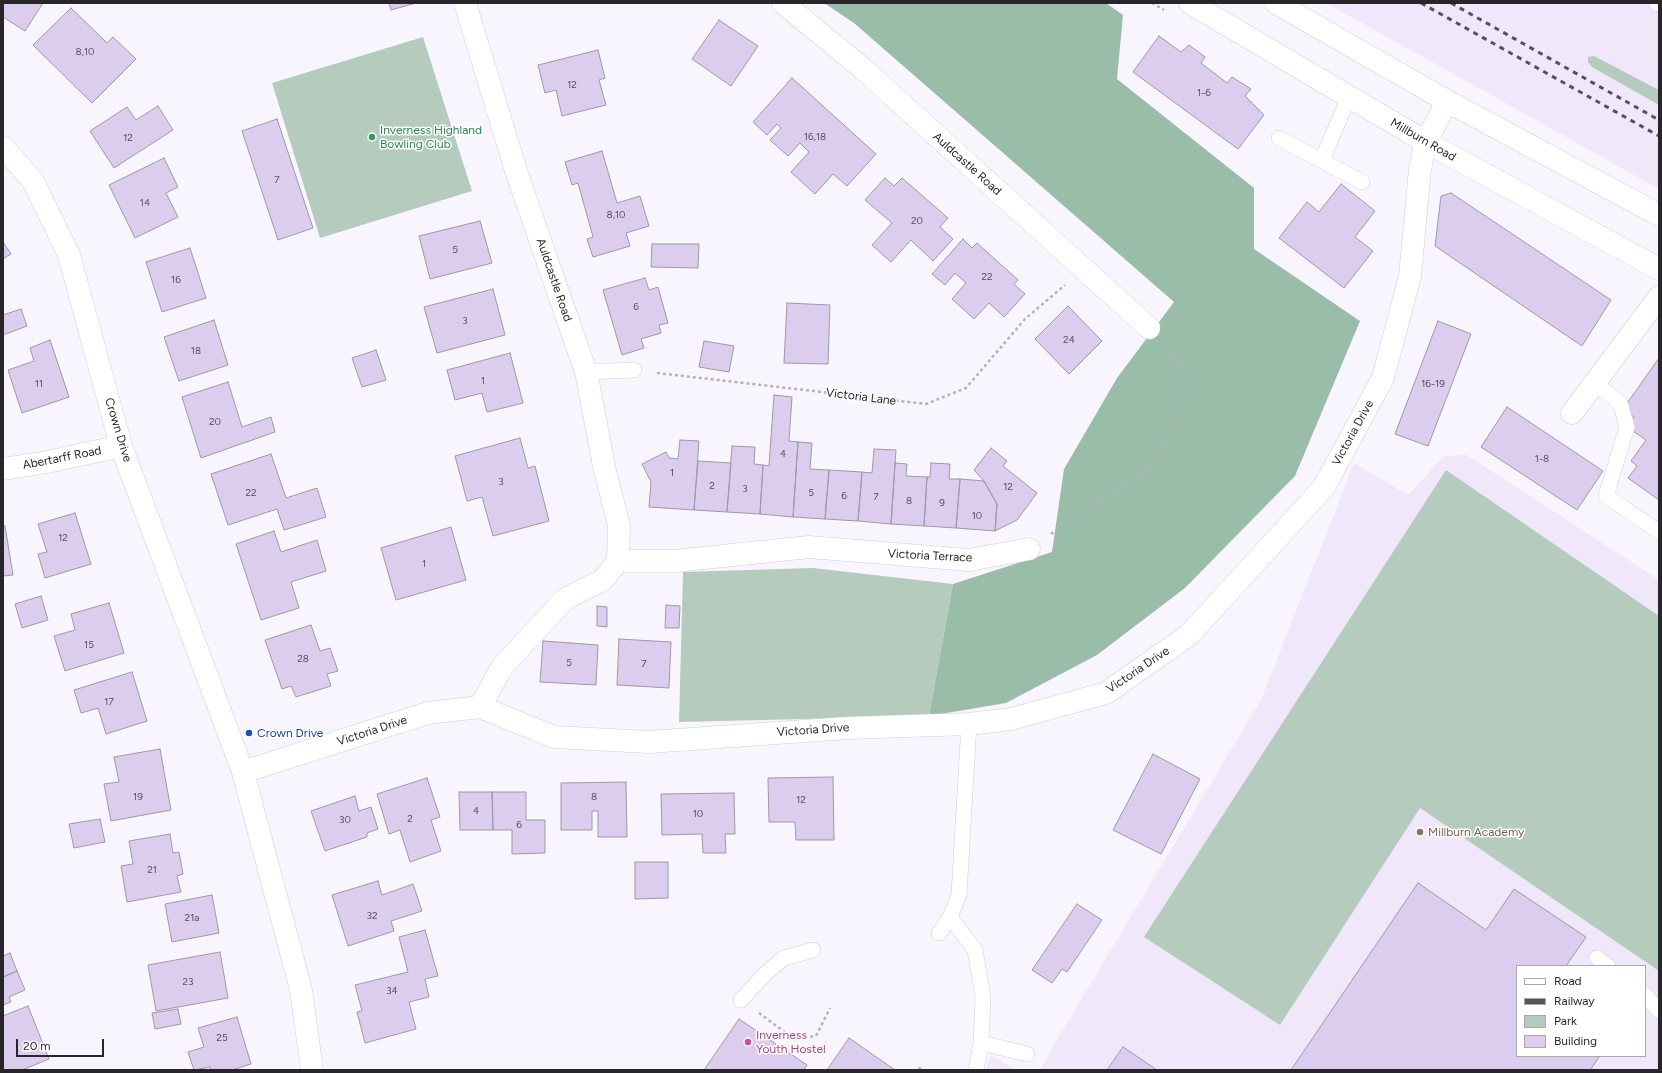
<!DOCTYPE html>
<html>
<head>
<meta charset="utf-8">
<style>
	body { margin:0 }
	#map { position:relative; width:1662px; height:1073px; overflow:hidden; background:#f9f5fe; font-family:Figtree,sans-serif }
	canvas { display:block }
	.frame { position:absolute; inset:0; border:4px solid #28262a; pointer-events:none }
	.legend { position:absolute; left:1516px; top:965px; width:130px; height:92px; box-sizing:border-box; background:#fff; border:1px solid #a9a8aa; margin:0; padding:5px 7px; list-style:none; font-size:12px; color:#28262a }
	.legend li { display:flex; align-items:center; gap:8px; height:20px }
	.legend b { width:20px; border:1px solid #a9a8aa }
	.scale { position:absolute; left:16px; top:1039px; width:88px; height:18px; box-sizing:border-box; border:2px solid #28262a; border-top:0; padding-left:5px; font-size:12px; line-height:14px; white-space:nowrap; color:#28262a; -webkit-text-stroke:3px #fff; paint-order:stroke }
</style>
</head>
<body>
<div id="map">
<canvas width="1662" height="1073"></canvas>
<div class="frame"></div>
<ul class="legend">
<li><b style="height:5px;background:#fff"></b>Road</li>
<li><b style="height:5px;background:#555358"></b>Railway</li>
<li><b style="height:11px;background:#b5cbbe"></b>Park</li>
<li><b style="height:11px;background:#dccdef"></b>Building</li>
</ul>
<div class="scale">20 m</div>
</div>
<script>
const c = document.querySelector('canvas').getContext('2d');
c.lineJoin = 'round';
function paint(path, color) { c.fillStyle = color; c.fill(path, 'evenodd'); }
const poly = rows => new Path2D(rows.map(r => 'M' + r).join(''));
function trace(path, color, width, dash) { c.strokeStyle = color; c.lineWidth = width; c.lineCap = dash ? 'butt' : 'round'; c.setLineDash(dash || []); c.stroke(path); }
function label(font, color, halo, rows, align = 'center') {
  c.font = font + ' Figtree,sans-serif'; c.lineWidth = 3; c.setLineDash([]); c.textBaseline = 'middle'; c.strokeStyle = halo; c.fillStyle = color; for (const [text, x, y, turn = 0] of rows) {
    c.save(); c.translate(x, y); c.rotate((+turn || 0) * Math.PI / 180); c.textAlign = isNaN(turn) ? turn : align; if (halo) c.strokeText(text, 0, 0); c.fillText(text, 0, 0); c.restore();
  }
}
paint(poly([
	[1326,3,1659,3,1659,189,1493,96],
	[1467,455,1659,580,1659,1070,1039,1070,1262,698,1354,463,1408,495,1444,456],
	[1517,966,1645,966,1645,1056,1517,1056],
	[990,1055,1017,1070,986,1070]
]), '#f0e8fa');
paint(poly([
	[423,37,472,191,320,238,272,83],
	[1594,56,1659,90,1659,105,1592,67,1588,62,1588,57],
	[1446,470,1659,616,1659,971,1420,808,1280,1025,1144,937],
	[813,568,953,584,929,716,679,722,683,572]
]), '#b5cbbe');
paint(poly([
	[824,3,1106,3,1123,15,1117,79,1254,188,1254,249,1360,321,1295,476,1185,588,1097,655,1006,703,929,716,953,584,1052,552,1064,469,1117,378,1174,302,854,23]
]), '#99bda8');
const building = poly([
	[3,3,43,3,25,31,3,17,3,3],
	[389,3,416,3,391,10,389,3],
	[71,8,107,43,113,37,136,59,92,103,33,45,71,8],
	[719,20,758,46,731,86,692,59,719,20],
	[1159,36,1181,52,1189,45,1205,57,1201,63,1227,83,1232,77,1251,89,1245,96,1264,115,1238,149,1133,72,1159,36],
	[598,50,605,78,599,80,606,105,562,116,556,90,545,93,538,65,598,50],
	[792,78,876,154,847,186,833,174,815,194,791,172,809,152,800,143,788,156,770,140,781,128,777,124,767,135,753,122,792,78],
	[158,106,173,130,114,168,90,131,127,107,136,120,158,106],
	[277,119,313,228,278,240,242,131,277,119],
	[602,151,617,203,640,196,649,226,626,233,630,246,593,257,587,239,593,237,578,183,572,185,565,162,602,151],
	[164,158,178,187,166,193,178,217,135,238,109,185,164,158],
	[885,178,894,186,902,178,948,218,940,227,953,239,933,261,911,240,891,262,872,245,892,223,865,200,885,178],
	[1341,184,1375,211,1355,237,1373,251,1344,288,1279,238,1307,202,1319,212,1341,184],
	[1451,193,1611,300,1582,346,1435,246,1441,196,1451,193],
	[480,221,492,263,430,279,419,236,480,221],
	[963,239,972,248,977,243,1018,280,1014,284,1025,294,1004,317,989,303,974,319,952,299,966,283,955,273,945,285,932,274,963,239],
	[3,242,11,254,3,259,3,242],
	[652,244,699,244,698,268,651,267,652,244],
	[190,248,206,298,162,312,146,262,190,248],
	[645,278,649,290,658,287,668,323,659,325,661,333,641,339,644,348,622,355,603,290,645,278],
	[493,289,505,335,437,353,424,307,493,289],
	[787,303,830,305,828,364,784,363,787,303],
	[1068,306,1102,341,1069,374,1035,339,1068,306],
	[21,309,27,326,3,335,3,315,21,309],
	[214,320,228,365,179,381,164,337,214,320],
	[1438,321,1471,334,1428,446,1395,434,1438,321],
	[50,340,69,397,22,413,8,370,34,361,30,348,50,340],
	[704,341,734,346,729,372,699,367,704,341],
	[376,350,386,380,362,387,352,358,376,350],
	[510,353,523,403,487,412,482,393,455,400,447,370,510,353],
	[1659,358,1659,500,1628,478,1637,466,1631,461,1646,440,1627,427,1634,417,1623,409,1659,358],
	[228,382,242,427,271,417,275,432,201,458,182,397,228,382],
	[774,395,792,397,789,441,798,442,793,517,760,514,763,465,769,466,774,395],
	[1507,407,1603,471,1577,510,1481,447,1507,407],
	[520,438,528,468,535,466,549,521,493,536,482,497,467,501,455,456,520,438],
	[680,440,699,441,694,510,649,507,651,482,642,464,666,452,669,458,678,459,680,440],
	[798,442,812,443,810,469,829,470,825,519,793,517,798,442],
	[732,446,755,447,754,464,763,465,760,514,727,512,732,446],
	[991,448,1007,461,1003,466,1037,493,1017,520,995,531,997,504,984,481,974,470,991,448],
	[874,449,896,450,891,524,858,521,862,472,872,473,874,449],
	[271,454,286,498,317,488,326,517,284,530,277,509,228,525,211,474,271,454],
	[698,461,731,463,727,512,694,510,698,461],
	[895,463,907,464,906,476,927,477,924,526,891,524,895,463],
	[931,463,950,464,949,479,960,479,956,528,924,526,927,477,930,477,931,463],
	[829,470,862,472,858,521,825,519,829,470],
	[960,479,984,481,997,504,995,531,956,528,960,479],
	[75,513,91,564,45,578,38,554,47,552,38,524,75,513],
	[5,526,13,575,3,576,3,527,5,526],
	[451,527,466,580,396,600,381,548,451,527],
	[274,531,281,552,317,540,326,571,291,582,299,608,261,620,236,544,274,531],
	[41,596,48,620,22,628,15,604,41,596],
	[109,603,124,653,65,671,54,636,75,630,71,614,109,603],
	[666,605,680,606,679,628,665,628,666,605],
	[597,606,607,607,607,627,597,626,597,606],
	[311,625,320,651,330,648,338,671,327,674,331,686,296,697,291,686,282,689,265,640,311,625],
	[619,639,671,642,669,688,617,685,619,639],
	[543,641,598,645,596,685,540,682,543,641],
	[132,672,147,721,106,734,98,708,81,713,74,690,132,672],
	[160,749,171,810,111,821,104,784,119,782,114,757,160,749],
	[1153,754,1200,779,1161,854,1113,830,1153,754],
	[833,777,834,840,796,840,795,822,769,822,768,778,833,777],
	[427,778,440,817,431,820,441,851,410,862,400,830,389,834,377,794,427,778],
	[626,782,627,837,598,837,598,811,592,811,592,830,561,830,561,783,626,782],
	[459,792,492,792,493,830,460,830,459,792],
	[492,792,526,792,526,820,545,820,545,853,512,854,512,830,493,830,492,792],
	[734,793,735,834,725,834,726,853,703,853,702,834,662,835,661,794,734,793],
	[355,796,359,811,371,807,378,829,367,833,367,837,325,851,311,811,355,796],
	[100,819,105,842,74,848,69,824,100,819],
	[170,834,173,853,179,852,183,874,177,876,181,892,127,902,121,866,133,864,129,841,170,834],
	[635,862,668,862,668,898,635,899,635,862],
	[378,881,382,895,413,884,422,911,391,921,394,931,348,946,332,895,378,881],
	[1418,883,1486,930,1514,889,1586,937,1566,966,1517,966,1517,1056,1600,1056,1590,1070,1291,1070,1418,883],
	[212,895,219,933,172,942,165,904,212,895],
	[1077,904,1102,920,1067,972,1062,969,1052,983,1032,970,1077,904],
	[425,930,438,976,425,979,429,997,409,1002,416,1029,365,1043,357,1012,362,1011,355,985,408,972,399,937,425,930],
	[220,952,228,998,156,1011,148,965,220,952],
	[10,953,17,971,3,977,3,956,10,953],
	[17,971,25,990,9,997,11,1002,3,1005,3,977,17,971],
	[28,1006,49,1059,22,1070,3,1070,3,1016,28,1006],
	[178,1009,181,1024,155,1029,152,1013,178,1009],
	[237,1017,251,1064,232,1070,211,1070,210,1067,194,1070,188,1052,204,1047,198,1028,237,1017],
	[739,1019,807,1065,804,1070,704,1070,739,1019],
	[849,1038,895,1070,827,1070,849,1038],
	[1123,1047,1157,1070,1107,1070,1123,1047]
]);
paint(building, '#dccdef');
trace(building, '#9d99a3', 1);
const service = poly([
	[1657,3,1659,4],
	[1279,138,1362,182],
	[1322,160,1349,97],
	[586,372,634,370],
	[1596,384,1620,403,1627,427,1606,496,1659,532],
	[950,917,975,950,983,997,981,1043,976,1070],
	[939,933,950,917,959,895,969,724],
	[1597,958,1608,966],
	[1645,995,1659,1011],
	[741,1000,767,972,784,958,813,950],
	[981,1043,1027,1054]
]);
const minor = poly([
	[465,3,517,174,586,372,605,471,619,525,618,561],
	[783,3,862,68,1149,328],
	[3,147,33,181,69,255,121,446,243,772,301,990,312,1070],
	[1572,413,1659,297],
	[3,469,47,462,121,446],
	[618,561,675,561,809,547,969,560,1029,549],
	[480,707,502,667,565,599,603,580,618,561],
	[243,772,428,713,480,707,554,737,649,742,847,728,969,724,1011,719,1106,693,1189,635,1324,487,1383,378,1410,276,1420,169,1426,142]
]);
const secondary = poly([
	[1190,3,1426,142,1659,269],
	[1276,3,1447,101,1659,215],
	[1426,142,1447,101]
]);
trace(service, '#d1ccd6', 16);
trace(minor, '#d1ccd6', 23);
trace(secondary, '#d1ccd6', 23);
trace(poly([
	[1152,3,1164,10],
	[657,373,926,404,966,388,1025,319,1065,285],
	[1051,534,1148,470,1184,417,1183,367,1166,347],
	[759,1013,794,1039,816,1036,830,1008],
	[919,1070,922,1065]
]), '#b5b1b9', 2.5, [3, 3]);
trace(service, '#fff', 15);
trace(minor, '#fff', 22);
trace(secondary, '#fff', 22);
trace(poly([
	[1421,3,1659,136],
	[1451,3,1659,120]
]), '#555358', 3, [5, 5]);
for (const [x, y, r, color] of [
	[372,137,4,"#2e9e5b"],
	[249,733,4,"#1a4fb4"],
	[1420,832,4,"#8d6e63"],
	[748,1042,4,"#d1479c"]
]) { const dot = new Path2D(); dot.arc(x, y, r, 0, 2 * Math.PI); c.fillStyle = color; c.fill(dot); trace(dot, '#fff', 1.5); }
label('10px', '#55505b', null, [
	["8,10",85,52],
	["12",572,85],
	["1-6",1204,93],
	["16,18",815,137],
	["12",128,138],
	["7",277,180],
	["14",145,203],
	["8,10",616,215],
	["20",917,221],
	["5",455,250],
	["22",987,277],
	["16",176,280],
	["6",636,307],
	["3",465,321],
	["24",1069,340],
	["18",196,351],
	["1",483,381],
	["11",39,384],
	["16-19",1433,384],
	["20",215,422],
	["4",783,454],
	["1-8",1542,459],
	["1",672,473],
	["3",501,482],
	["2",712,486],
	["12",1008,487],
	["3",745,489],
	["22",251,493],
	["5",811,493],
	["6",844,496],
	["7",876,497],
	["8",909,501],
	["9",942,503],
	["10",977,516],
	["12",63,538],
	["1",424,564],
	["15",89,645],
	["28",303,659],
	["5",569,663],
	["7",644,664],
	["17",109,702],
	["19",138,797],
	["8",594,797],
	["12",801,800],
	["4",476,811],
	["10",698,814],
	["2",410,819],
	["30",345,820],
	["6",519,825],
	["21",152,870],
	["32",372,916],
	["21a",192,918],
	["23",188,982],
	["34",392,991],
	["25",222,1038]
]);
label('12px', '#27864d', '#fff', [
	["Inverness Highland",380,130],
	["Bowling Club",380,144]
], 'left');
label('12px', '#28262a', '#fff', [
	["Millburn Road",1423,140,30],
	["Auldcastle Road",967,164,42],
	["Auldcastle Road",554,280,71],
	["Victoria Lane",861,397,7],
	["Crown Drive",118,430,73],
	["Victoria Drive",1353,433,-61],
	["Abertarff Road",62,458,-11],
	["Victoria Terrace",930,556,3],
	["Victoria Drive",1138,670,-34],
	["Victoria Drive",813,730,-4],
	["Victoria Drive",372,731,-18]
]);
label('12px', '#164399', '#fff', [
	["Crown Drive",257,733]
], 'left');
label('12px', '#785e54', '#fff', [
	["Millburn Academy",1428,832]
], 'left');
label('12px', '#b23c85', '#fff', [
	["Inverness",756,1035],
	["Youth Hostel",756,1049]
], 'left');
</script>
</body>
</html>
